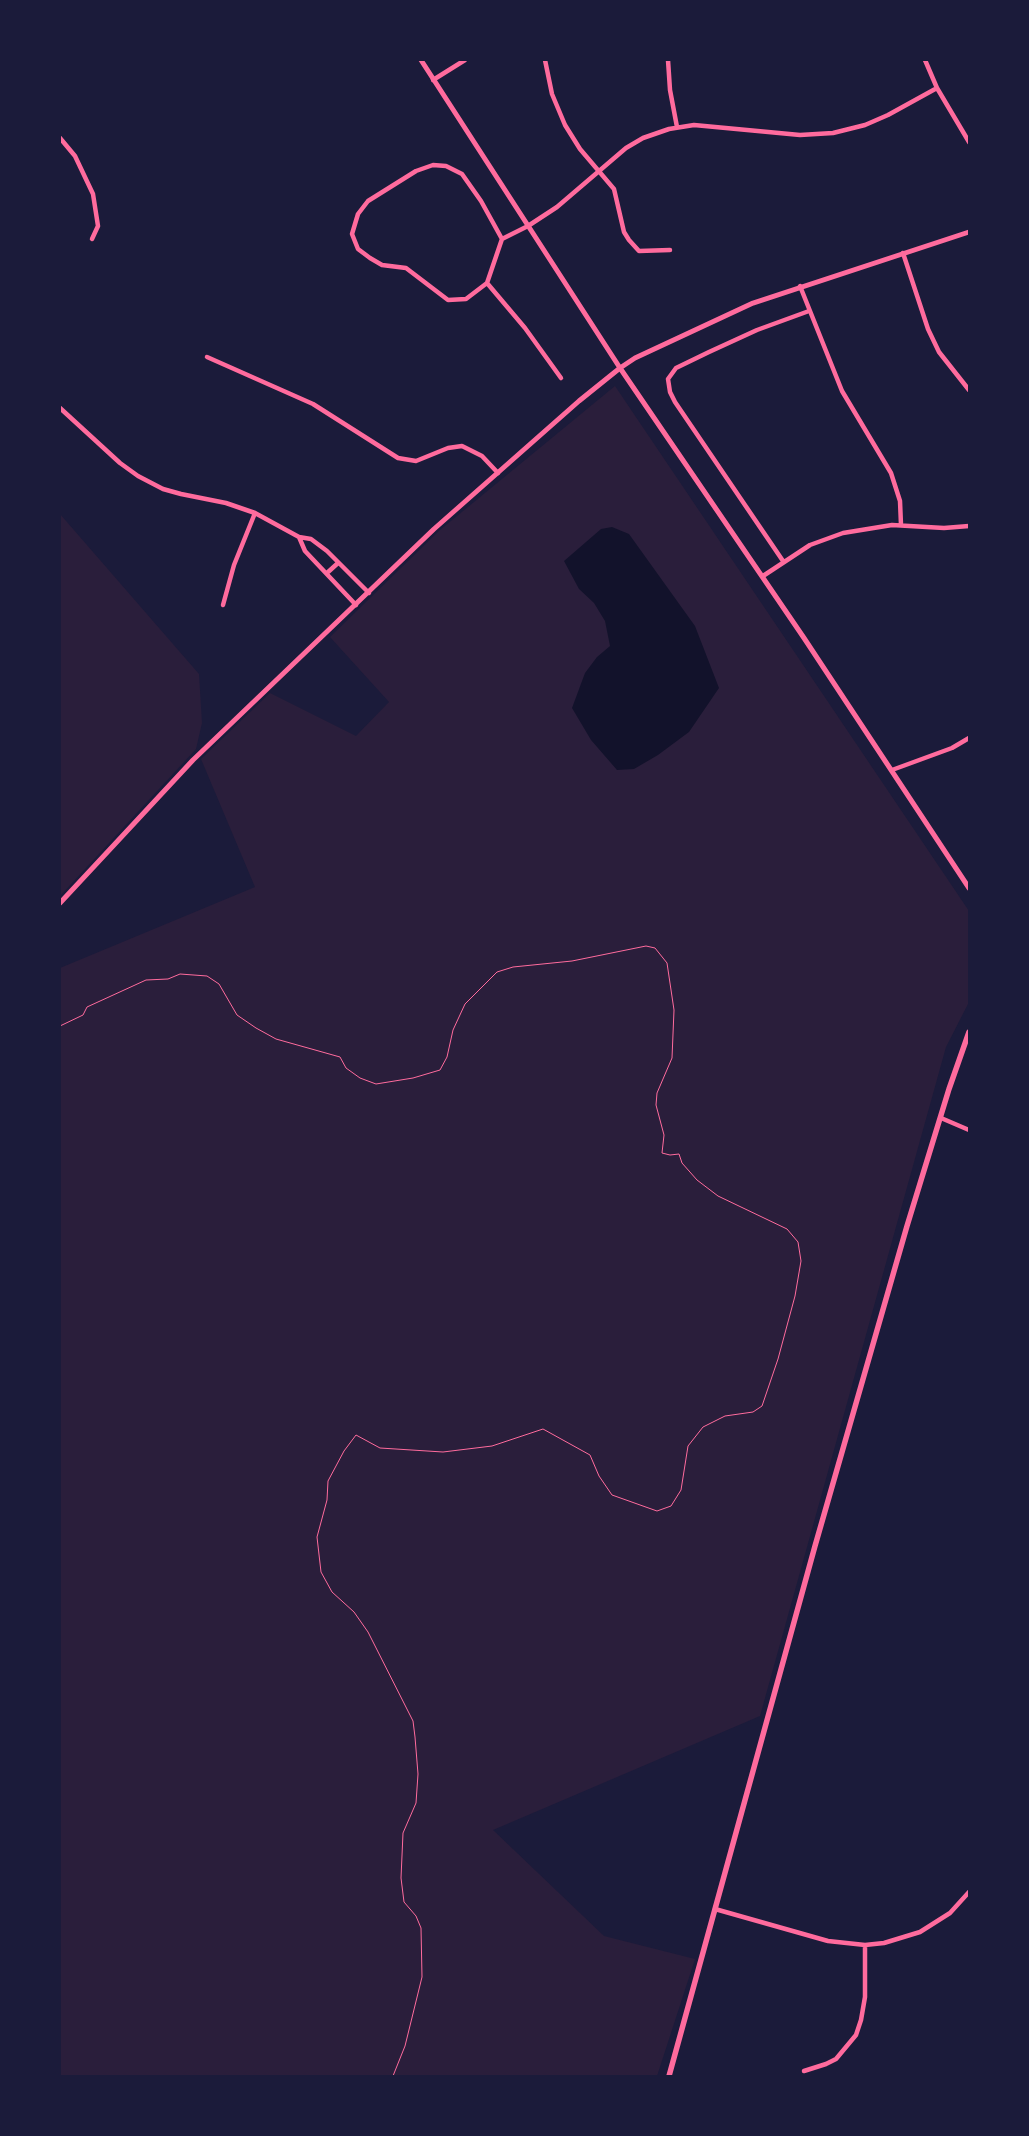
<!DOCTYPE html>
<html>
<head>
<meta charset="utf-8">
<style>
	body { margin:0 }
	#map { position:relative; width:1029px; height:2136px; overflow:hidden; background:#1b1b3a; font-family:"Exo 2",sans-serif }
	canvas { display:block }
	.frame { position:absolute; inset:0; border:61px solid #1b1b3a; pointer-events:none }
</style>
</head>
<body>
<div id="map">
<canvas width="1029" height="2136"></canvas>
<div class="frame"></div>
</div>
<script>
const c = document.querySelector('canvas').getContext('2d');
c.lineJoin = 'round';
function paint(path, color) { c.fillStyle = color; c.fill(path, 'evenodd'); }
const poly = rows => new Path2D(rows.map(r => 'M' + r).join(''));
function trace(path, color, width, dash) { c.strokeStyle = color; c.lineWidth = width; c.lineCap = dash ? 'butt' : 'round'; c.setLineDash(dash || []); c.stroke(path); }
paint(poly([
	[615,386,969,911,969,1002,946,1047,760,1716,493,1830,604,1936,695,1959,657,2076,60,2076,60,968,255,887,201,759,270,693,356,736,389,702,330,637,440,530],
	[60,514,199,674,202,723,196,749,60,896]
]), '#2a1e3b');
paint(poly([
	[612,527,629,534,695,626,719,688,689,732,658,755,634,769,617,770,591,740,572,708,585,673,597,657,610,646,605,621,594,603,579,589,564,561,601,529]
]), '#12122b');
trace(poly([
	[60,1026,83,1015,87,1007,146,980,168,979,180,974,207,976,219,984,237,1015,256,1028,276,1039,340,1057,346,1068,360,1078,376,1084,413,1078,440,1070,447,1057,453,1030,465,1004,497,972,513,967,572,961,646,946,655,948,667,963,674,1010,672,1058,657,1093,656,1105,664,1135,662,1153,670,1155,679,1154,682,1163,697,1180,718,1196,787,1229,798,1242,801,1261,795,1296,778,1359,762,1406,753,1412,725,1416,703,1427,688,1446,681,1490,671,1506,657,1511,612,1495,599,1476,590,1455,543,1429,492,1446,443,1452,380,1448,356,1435,344,1451,328,1481,327,1500,317,1537,321,1572,332,1592,354,1612,368,1632,413,1721,415,1737,418,1774,416,1803,403,1833,401,1878,404,1902,416,1916,421,1928,422,1977,405,2046,393,2076]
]), '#ff6b9d', 1);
trace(poly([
	[545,60,552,94,565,125,580,149,614,189,624,232,629,240,639,251,670,250],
	[668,60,670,90,677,127],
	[925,60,937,88,969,142],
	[433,80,465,60],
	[60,138,75,156,93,194,98,226,92,239],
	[502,239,481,201,462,174,446,166,433,165,416,171,368,201,358,214,352,234,358,249,370,258,382,265,406,268,448,300,466,299,487,283,502,239,528,226,557,207,626,148,643,138,669,129,694,125,800,135,833,133,865,125,888,115,937,88],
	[903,253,928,329,939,352,969,390],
	[487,283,525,328,561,378],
	[800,286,842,391,891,473,900,501,901,525],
	[207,357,313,404,398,458,416,461,448,448,462,446,482,456,498,473],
	[60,408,120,463,138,476,163,489,181,494,226,503,255,513,299,537,311,539,327,551,369,593],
	[299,537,305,551,356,605],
	[783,561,675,402,670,392,668,379,676,368,709,352,757,330,809,311],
	[327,573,338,563],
	[763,576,810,545,843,533,892,525,944,528,969,526],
	[223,605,234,565,255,513],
	[892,770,952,748,969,738],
	[941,1118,969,1130],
	[715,1909,828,1941,865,1945,884,1943,920,1932,950,1913,969,1892],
	[804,2071,826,2064,836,2059,856,2035,861,2020,865,1997,865,1945]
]), '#ff6b9d', 4.5);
trace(poly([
	[421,60,620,368,804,638,969,888],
	[60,903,193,760,434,529,579,401,620,368,635,358,753,303,969,232]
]), '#ff6b9d', 5);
trace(poly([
	[669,2076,815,1546,907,1226,949,1089,969,1032]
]), '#ff6b9d', 5.5);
</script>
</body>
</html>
